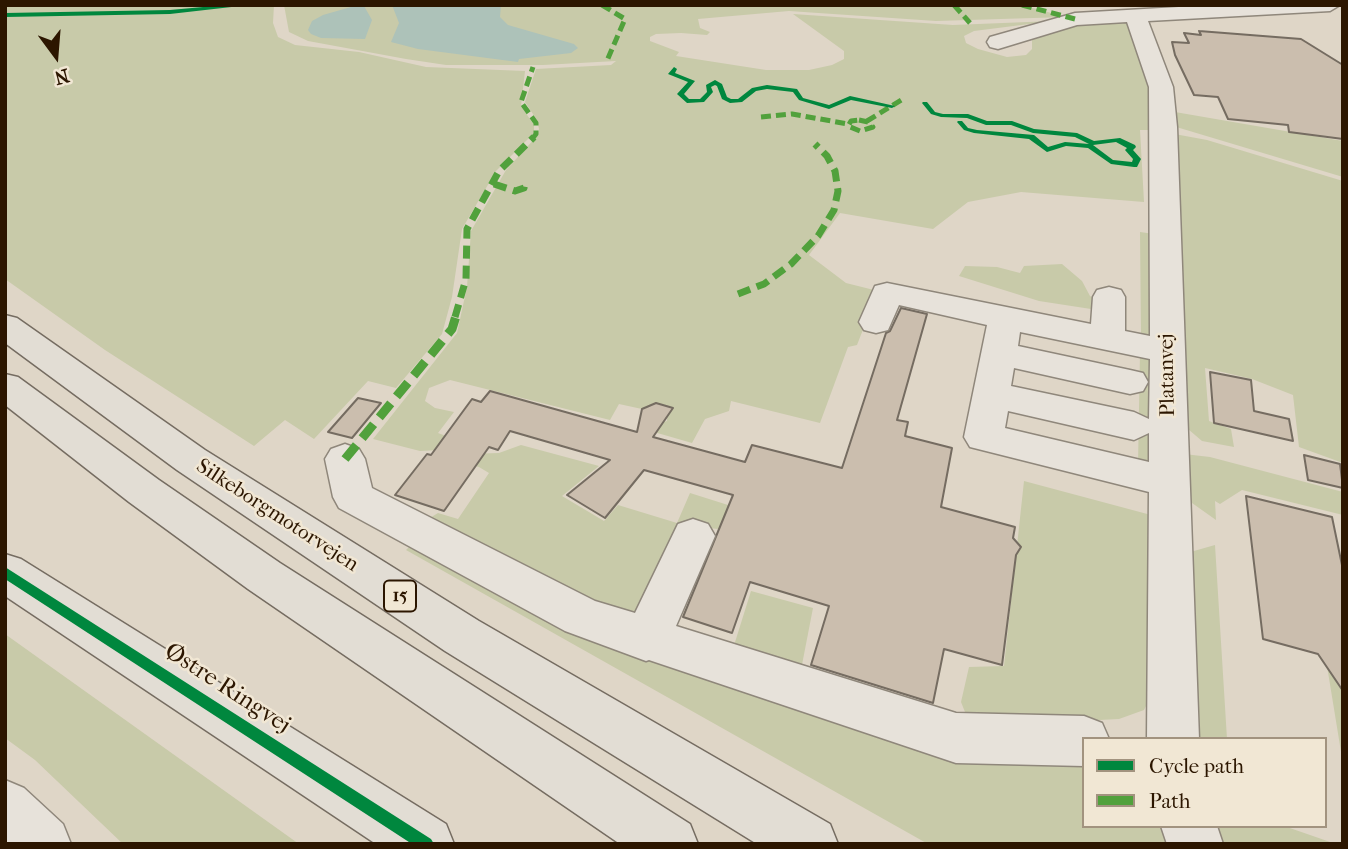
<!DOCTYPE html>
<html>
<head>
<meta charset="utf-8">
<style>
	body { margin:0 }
	#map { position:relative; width:1348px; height:849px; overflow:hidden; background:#dfd6c7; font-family:"IM FELL French Canon",serif }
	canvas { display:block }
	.frame { position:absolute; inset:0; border:7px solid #2c1600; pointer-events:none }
	.legend { position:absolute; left:1082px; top:737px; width:245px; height:91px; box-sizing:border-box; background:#f1e7d4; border:2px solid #a2937f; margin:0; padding:9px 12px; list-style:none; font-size:21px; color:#2c1600 }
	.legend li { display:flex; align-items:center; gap:14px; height:35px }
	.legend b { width:35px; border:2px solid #a2937f }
	.north { position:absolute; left:21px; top:21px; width:70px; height:70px; -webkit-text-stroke:5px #f1e7d4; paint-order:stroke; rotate:164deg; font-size:19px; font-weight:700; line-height:28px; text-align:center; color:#2c1600 }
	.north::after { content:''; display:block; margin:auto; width:24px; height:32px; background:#2c1600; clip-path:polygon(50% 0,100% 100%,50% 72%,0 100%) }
</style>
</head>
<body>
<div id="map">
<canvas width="1348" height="849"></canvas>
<div class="frame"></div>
<ul class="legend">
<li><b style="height:9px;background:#00873e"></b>Cycle path</li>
<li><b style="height:9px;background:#51a13c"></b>Path</li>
</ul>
<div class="north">N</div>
</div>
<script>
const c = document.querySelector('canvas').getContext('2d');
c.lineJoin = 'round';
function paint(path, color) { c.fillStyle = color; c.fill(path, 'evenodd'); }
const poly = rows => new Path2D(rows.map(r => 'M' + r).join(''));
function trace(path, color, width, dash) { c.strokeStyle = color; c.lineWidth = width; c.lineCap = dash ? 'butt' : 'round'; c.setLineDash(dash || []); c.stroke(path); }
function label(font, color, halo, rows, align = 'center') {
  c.font = font + ' "IM FELL French Canon",serif'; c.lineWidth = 5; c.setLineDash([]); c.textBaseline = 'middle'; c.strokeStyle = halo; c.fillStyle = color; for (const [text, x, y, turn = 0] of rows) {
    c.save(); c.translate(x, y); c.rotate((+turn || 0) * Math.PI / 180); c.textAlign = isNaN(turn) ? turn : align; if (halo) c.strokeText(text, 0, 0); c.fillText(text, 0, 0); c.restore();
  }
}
paint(poly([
	[5,5,274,5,273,23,278,37,295,45,359,52,426,67,525,71,521,106,534,125,534,133,496,171,462,229,452,297,442,334,396,388,368,381,314,439,285,420,254,446,105,350,5,279],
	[284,5,1006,5,1033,8,1066,17,936,21,789,11,698,19,700,28,710,32,707,35,681,33,656,34,650,37,650,41,679,52,676,56,766,70,809,70,832,65,844,59,844,51,793,14,953,25,1053,21,974,31,964,36,966,43,978,49,1007,57,1026,55,1032,49,1032,39,1083,21,1129,21,1156,102,1150,130,1140,130,1144,202,1021,192,968,202,933,229,840,213,809,255,846,283,878,291,857,345,848,347,820,423,731,401,729,411,705,419,692,443,647,430,651,425,667,421,667,409,656,403,642,409,619,404,610,420,450,380,429,388,425,401,435,408,454,412,438,433,478,448,420,451,373,439,457,333,467,287,471,231,506,170,537,136,539,129,537,120,525,102,536,69,611,65,616,61,543,65,446,65,406,59,308,41,289,32],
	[1175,112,1343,141,1343,177,1173,126],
	[1169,133,1207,140,1343,181,1343,463,1299,447,1293,395,1252,379,1205,368,1209,421,1231,429,1234,447,1202,441,1188,429],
	[1140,232,1154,234,1156,334,1141,336],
	[1062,264,1082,281,1090,296,1106,306,1100,314,1091,309,1039,301,959,276,965,266,997,267,1020,273,1024,266],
	[1140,353,1155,362,1154,460,1145,465,1138,465],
	[521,445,599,466,562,496,604,521,618,505,677,523,690,493,747,511,736,531,709,528,629,624,420,524,438,513,458,519,489,473,479,467,436,455,499,453],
	[1184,454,1210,457,1343,492,1343,515,1242,490,1220,504,1215,501,1216,520,1192,503,1185,493],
	[1024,481,1151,515,1154,690,1144,710,1119,719,979,726,967,717,961,702,969,667,1004,666],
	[413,543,1084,758,1084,826,1163,826,1170,844,928,844,406,550],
	[1215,545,1227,739,1194,739,1187,553],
	[751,591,813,608,800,675,731,655],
	[5,634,299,844,123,844,35,760,5,738],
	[1327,666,1343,670,1343,764],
	[1211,826,1284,826,1336,844,1218,844]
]), '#c8caa9');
paint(poly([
	[358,5,364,6,372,20,365,39,321,38,311,34,308,30,312,21,323,15],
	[392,5,501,5,500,17,508,25,574,44,578,48,571,53,519,59,518,62,418,49,391,42,399,23]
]), '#adc2b9');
const building = poly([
	[1199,31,1301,39,1343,65,1343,139,1289,132,1288,125,1228,119,1218,97,1194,95,1175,55,1172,42,1189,43,1184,33,1201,35,1199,31],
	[901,308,927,314,897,420,908,422,905,436,952,448,941,507,1015,527,1013,538,1021,547,1016,555,1002,665,944,649,933,703,811,665,829,606,750,582,732,633,683,617,733,495,644,470,605,518,567,495,610,460,510,431,498,450,489,447,444,511,395,495,427,454,431,455,472,399,481,402,490,391,637,432,642,409,656,403,673,408,653,437,745,462,752,445,842,468,886,333,890,331,901,308],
	[1210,372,1251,380,1254,411,1289,419,1293,441,1214,423,1210,372],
	[358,398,381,403,352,438,328,432,358,398],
	[1304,455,1340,464,1343,488,1308,480,1304,455],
	[1246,496,1332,517,1343,570,1343,691,1318,654,1263,639,1246,496]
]);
paint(building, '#cbbeae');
trace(building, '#756c61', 2);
const minor = poly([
	[1213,5,1340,5,1330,11,1148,21,1173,87,1177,127,1199,739,1147,739,1149,492,970,447,964,437,987,325,899,305,888,330,876,333,864,330,859,322,875,286,887,283,1091,324,1093,297,1097,290,1109,287,1121,290,1125,297,1125,331,1150,336,1149,87,1127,22,1077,25,998,49,990,47,987,42,990,37,1075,13,1213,5],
	[1020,332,1150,359,1149,419,1134,412,1011,386,1014,368,1130,394,1143,391,1148,382,1143,373,1130,370,1018,346,1020,332],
	[1008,411,1134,440,1149,433,1149,462,1005,428,1008,411],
	[345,444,359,449,365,459,372,488,595,601,635,613,678,524,693,519,708,524,715,536,676,626,956,713,1084,716,1102,723,1109,739,1084,739,1084,766,956,763,649,660,646,661,565,631,339,508,333,497,325,459,331,449,345,444],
	[5,780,24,788,63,824,71,844,5,844,5,780],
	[1161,826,1217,826,1223,844,1167,844,1161,826]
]);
const major = poly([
	[5,554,21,559,446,824,454,844,376,844,5,596,5,554]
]);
const highway = poly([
	[5,315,17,318,205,450,479,621,830,824,838,844,757,844,445,651,177,470,5,343,5,315],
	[5,374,18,377,159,480,280,563,690,824,698,844,620,844,248,589,129,502,5,405,5,374]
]);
trace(minor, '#8f877b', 3);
trace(major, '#756c61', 3);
trace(highway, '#756c61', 3);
paint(minor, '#e7e2da');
paint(major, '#e2ddd4');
paint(highway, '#e2ddd4');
trace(poly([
	[602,5,625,19,606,63],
	[954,5,970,23],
	[1022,5,1075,19],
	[761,117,792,114,848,124],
	[859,120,868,122,873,127,860,131,848,126,851,121,859,120],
	[867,121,903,99],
	[532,139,536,134,536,123,521,102,533,67]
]), '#51a13c', 5, [10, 5]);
trace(poly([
	[494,184,515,191,524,188,525,183],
	[738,294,764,284,791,264,818,236,834,210,838,191,835,171,827,156,815,144],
	[455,317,466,279,467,229,499,171,534,137]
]), '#51a13c', 7, [13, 7]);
trace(poly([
	[345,459,452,329,456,316]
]), '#51a13c', 9, [18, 9]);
paint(poly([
	[225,5,249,5,170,14,5,17,5,13,170,10,225,5],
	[674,67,677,69,675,73,695,81,684,94,689,99,700,99,707,92,706,85,715,80,722,84,727,97,731,99,738,99,752,88,767,85,797,89,803,98,829,105,850,96,895,106,892,108,851,100,829,109,799,100,793,92,767,89,756,91,742,102,730,103,722,99,717,86,715,85,711,87,713,92,704,102,687,103,677,94,688,82,668,74,674,67],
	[923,102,927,102,935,112,943,114,968,114,987,121,1012,121,1034,129,1077,133,1094,141,1120,138,1135,145,1136,147,1133,150,1141,159,1137,167,1134,167,1111,164,1088,148,1066,146,1047,152,1029,139,974,133,964,130,957,122,958,121,962,121,968,128,977,130,1034,135,1048,147,1065,142,1089,144,1075,137,1033,133,1011,125,986,125,967,118,941,117,931,114,922,103,923,102],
	[1116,142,1127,148,1125,150,1133,159,1132,162,1113,160,1093,145,1116,142],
	[5,567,431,839,434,844,412,844,5,579,5,567]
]), '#00873e');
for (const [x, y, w] of [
	[400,596,32]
]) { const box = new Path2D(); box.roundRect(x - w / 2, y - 15.5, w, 31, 5); c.fillStyle = '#f1e7d4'; c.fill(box); trace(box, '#2c1600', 2); }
label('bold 19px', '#2c1600', null, [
	["15",400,596]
]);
label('21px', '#2c1600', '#f1e7d4', [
	["Platanvej",1168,375,-91],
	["Silkeborgmotorvejen",277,516,33]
]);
label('24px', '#2c1600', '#f1e7d4', [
	["Østre Ringvej",227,689,33]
]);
</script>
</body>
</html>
